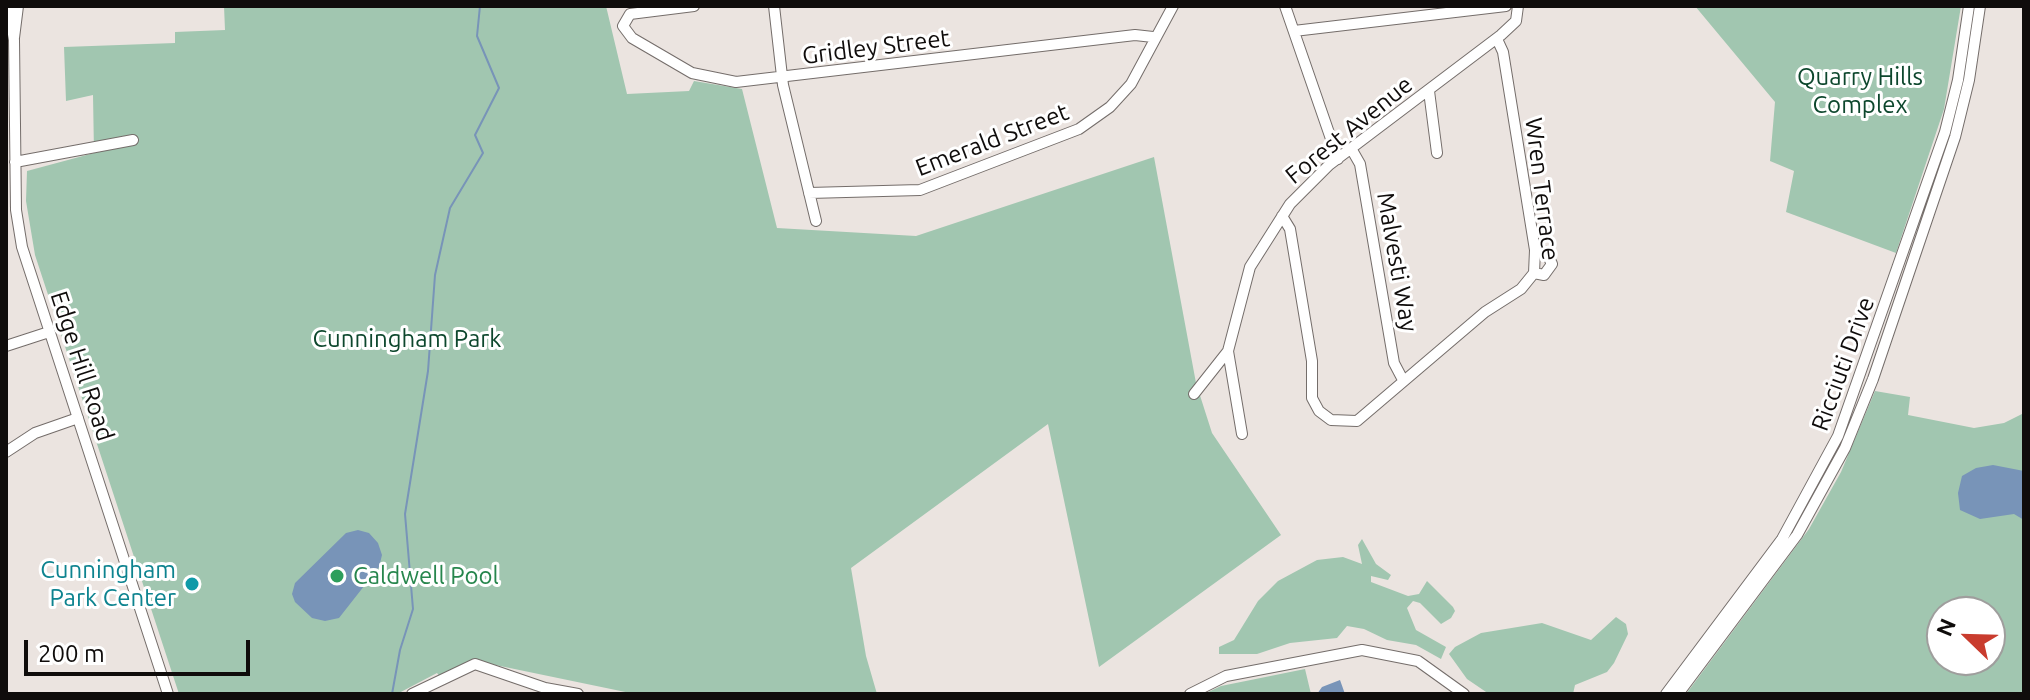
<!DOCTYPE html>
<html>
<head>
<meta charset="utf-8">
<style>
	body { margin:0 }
	#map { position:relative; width:2030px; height:700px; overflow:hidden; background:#ebe4e0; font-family:Ubuntu,sans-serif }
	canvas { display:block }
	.frame { position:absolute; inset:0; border:8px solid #0f0c0b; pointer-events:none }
	.north { position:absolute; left:1926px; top:596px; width:80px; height:80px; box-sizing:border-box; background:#fff; border:2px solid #9f9e9d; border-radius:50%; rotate:293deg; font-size:22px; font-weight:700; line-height:32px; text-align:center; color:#0f0c0b }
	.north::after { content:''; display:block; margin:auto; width:28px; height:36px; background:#c93c2e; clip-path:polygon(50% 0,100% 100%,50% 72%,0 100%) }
	.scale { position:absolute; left:24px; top:640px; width:226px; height:36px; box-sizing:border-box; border:4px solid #0f0c0b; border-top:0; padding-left:10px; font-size:24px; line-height:28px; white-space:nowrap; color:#0f0c0b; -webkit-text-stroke:6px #fff; paint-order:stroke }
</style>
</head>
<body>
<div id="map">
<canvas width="2030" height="700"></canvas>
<div class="frame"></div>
<div class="north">N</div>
<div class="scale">200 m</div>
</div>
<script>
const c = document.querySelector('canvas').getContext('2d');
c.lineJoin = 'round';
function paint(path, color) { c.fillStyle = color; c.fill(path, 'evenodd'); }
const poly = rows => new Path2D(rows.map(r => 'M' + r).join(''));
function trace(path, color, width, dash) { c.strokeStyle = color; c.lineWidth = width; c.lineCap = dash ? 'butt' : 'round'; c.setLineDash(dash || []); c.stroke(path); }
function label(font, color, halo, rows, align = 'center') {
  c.font = font + ' Ubuntu,sans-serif'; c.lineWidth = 6; c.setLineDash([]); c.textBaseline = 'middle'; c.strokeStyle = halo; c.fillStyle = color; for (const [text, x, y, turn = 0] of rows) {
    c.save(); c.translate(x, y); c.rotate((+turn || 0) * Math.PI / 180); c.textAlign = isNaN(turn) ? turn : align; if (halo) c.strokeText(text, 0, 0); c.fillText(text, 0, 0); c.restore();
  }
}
paint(poly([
	[224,6,606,6,627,94,689,91,694,81,742,89,777,228,916,236,1154,157,1196,383,1212,433,1281,535,1099,667,1048,424,851,568,866,656,877,694,635,694,476,661,440,677,437,673,397,694,179,694,35,255,26,201,27,171,94,153,93,95,66,101,64,47,175,43,175,32,225,30],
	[1695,6,1961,6,1944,109,1896,253,1786,212,1794,171,1770,161,1775,102],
	[1875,391,1910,397,1908,415,1974,428,2004,423,2024,413,2024,694,1686,694,1809,529,1841,472],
	[1942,612,1990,612,1990,660,1942,660],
	[1362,539,1376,564,1391,575,1388,580,1371,576,1371,582,1408,596,1419,594,1427,581,1453,607,1455,611,1451,618,1441,624,1420,603,1413,601,1407,608,1416,630,1446,647,1441,659,1416,645,1387,640,1364,629,1347,626,1337,638,1290,643,1257,654,1219,654,1219,647,1234,640,1258,601,1278,581,1317,560,1343,557,1362,564,1358,545],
	[1616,617,1626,624,1628,634,1614,663,1607,672,1575,685,1573,694,1489,694,1467,679,1449,654,1455,647,1481,633,1542,623,1591,640],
	[1305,669,1311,694,1204,694,1221,686]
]), '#a1c6b0');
paint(poly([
	[1993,465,2024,471,2024,520,2014,514,1980,519,1960,510,1958,493,1962,476,1976,468],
	[358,530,369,533,378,543,382,555,379,567,339,618,325,621,312,618,295,602,292,594,295,583,346,533],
	[1340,680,1345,694,1317,694,1322,687]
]), '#7894b8');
trace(poly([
	[392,694,400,650,413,609,405,514,428,371,435,275,450,208,483,153,475,135,499,88,477,36,480,6]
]), '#7894b8', 2);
const minor = poly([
	[8,6,14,40,16,210,22,247,168,694],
	[694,6,630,14,623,26,632,38,692,73,736,82,1135,35,1153,37],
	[774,6,783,85,816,221],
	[1285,6,1338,159],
	[1294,31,1506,6],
	[14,38,18,6],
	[1429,91,1437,153],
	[1352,150,1360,164,1394,363,1403,380],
	[15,162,133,140],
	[809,193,920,190,1079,129,1110,107,1131,84,1173,6],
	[1282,216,1290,229,1312,361,1312,398,1319,411,1331,420,1357,421,1485,312,1521,289,1534,273,1535,250,1503,52,1497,39],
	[1534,273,1544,275,1552,264,1546,252,1535,250],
	[6,346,49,332],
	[1228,351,1242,434],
	[1194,394,1228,351,1250,267,1290,204,1329,165,1501,35,1516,21,1518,6],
	[6,452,35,433,78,418],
	[412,694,475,664,545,688,578,694],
	[1190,694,1226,676,1362,650,1418,661,1464,694],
	[1666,694,1782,539,1838,436,1945,132,1958,80,1969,6],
	[1678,694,1797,535,1845,448,1873,379,1955,137,1969,80,1980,6]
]);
trace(minor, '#746d6a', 12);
trace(minor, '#fff', 10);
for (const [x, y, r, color] of [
	[337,576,8,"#2e9e5b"],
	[192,584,8,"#0f9aa8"]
]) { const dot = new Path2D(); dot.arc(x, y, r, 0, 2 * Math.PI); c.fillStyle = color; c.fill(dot); trace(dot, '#fff', 3); }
label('24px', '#0f0c0b', '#fff', [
	["Gridley Street",876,47,-7],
	["Forest Avenue",1349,130,-39],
	["Emerald Street",992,140,-21],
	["Wren Terrace",1542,189,83],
	["Malvesti Way",1397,262,80],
	["Ricciuti Drive",1843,364,-70],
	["Edge Hill Road",82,366,72]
]);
label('24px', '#0d472d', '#fff', [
	["Quarry Hills",1860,77],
	["Complex",1860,105],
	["Cunningham Park",407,339]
]);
label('24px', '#0d838f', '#fff', [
	["Cunningham",176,570],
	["Park Center",176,598]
], 'right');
label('24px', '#27864d', '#fff', [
	["Caldwell Pool",353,576]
], 'left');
</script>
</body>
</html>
